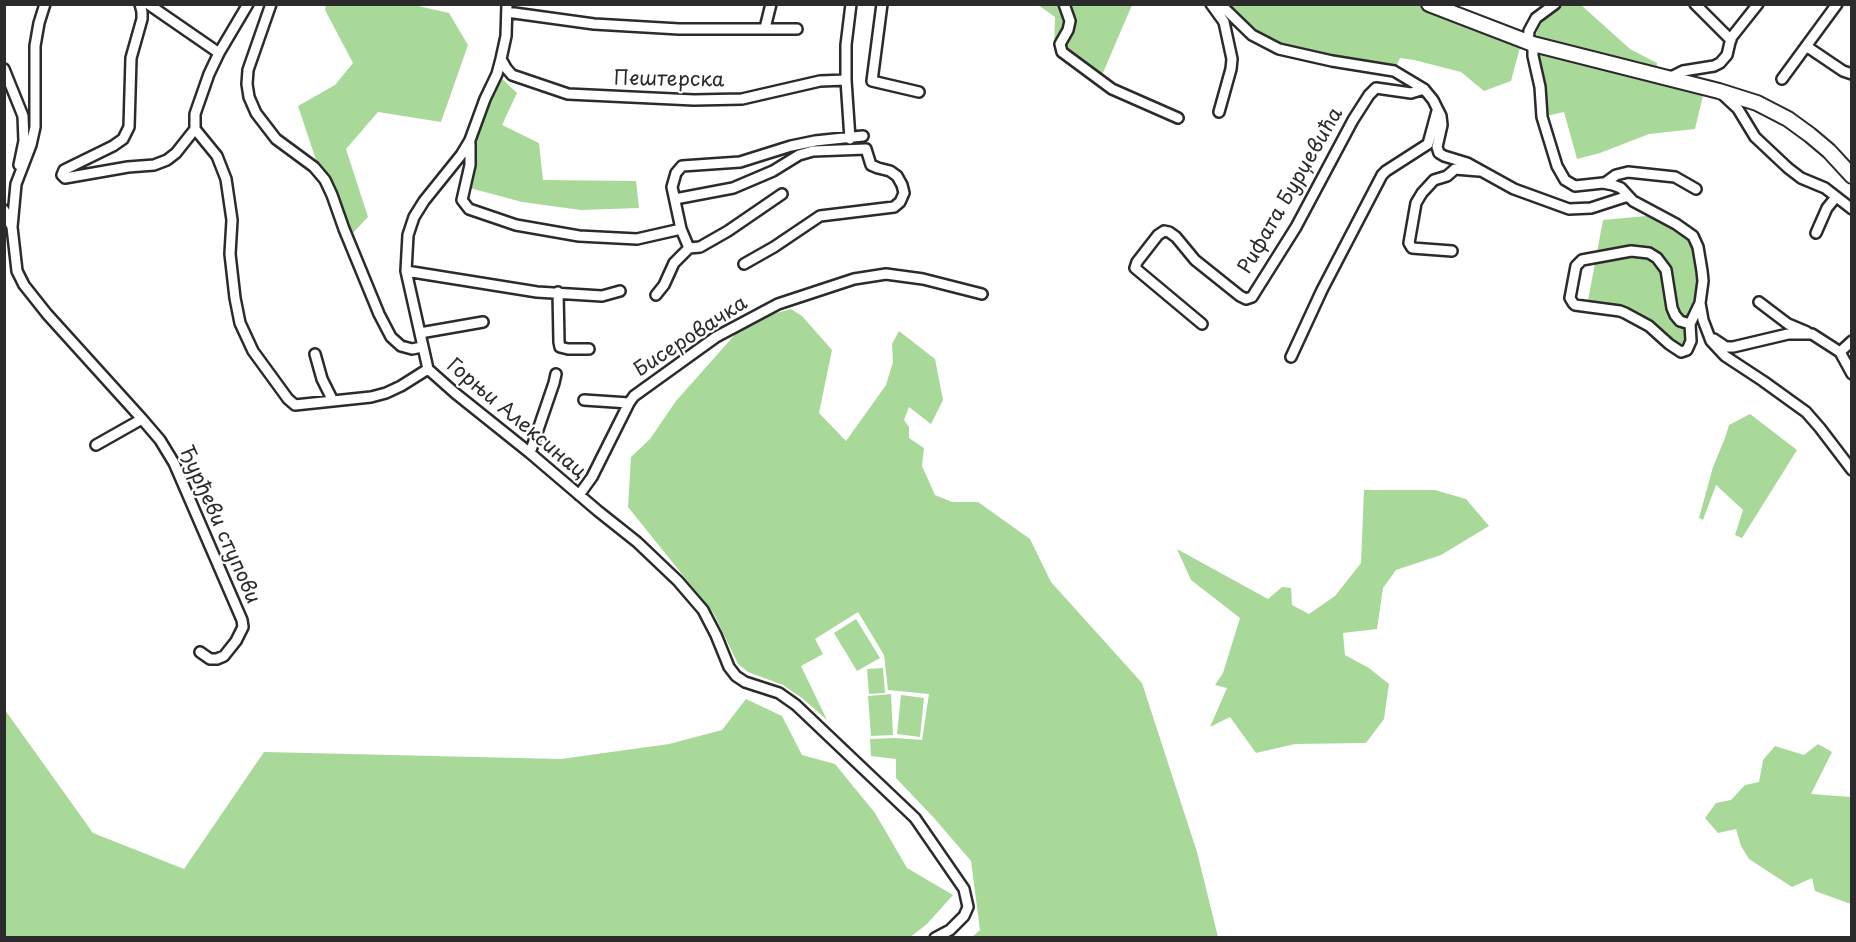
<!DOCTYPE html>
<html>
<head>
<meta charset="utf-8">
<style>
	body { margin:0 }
	#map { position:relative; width:1856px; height:942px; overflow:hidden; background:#fff; font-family:"Playpen Sans",sans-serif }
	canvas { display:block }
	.frame { position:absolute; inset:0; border:6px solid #2b2b2b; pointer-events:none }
</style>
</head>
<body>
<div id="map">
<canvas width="1856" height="942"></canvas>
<div class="frame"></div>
</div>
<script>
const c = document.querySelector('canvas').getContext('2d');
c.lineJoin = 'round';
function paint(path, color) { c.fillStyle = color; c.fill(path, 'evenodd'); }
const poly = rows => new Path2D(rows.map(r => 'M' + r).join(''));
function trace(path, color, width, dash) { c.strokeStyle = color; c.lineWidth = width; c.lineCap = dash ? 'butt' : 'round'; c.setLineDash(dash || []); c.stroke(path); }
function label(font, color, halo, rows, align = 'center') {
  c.font = font + ' "Playpen Sans",sans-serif'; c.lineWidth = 4.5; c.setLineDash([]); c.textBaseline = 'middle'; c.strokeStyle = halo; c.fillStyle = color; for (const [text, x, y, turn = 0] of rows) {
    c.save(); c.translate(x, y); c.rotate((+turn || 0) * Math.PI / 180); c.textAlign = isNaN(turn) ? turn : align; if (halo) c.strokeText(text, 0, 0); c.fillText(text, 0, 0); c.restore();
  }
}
paint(poly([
	[326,5,414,5,449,13,468,45,441,122,378,112,346,149,368,217,350,236,336,188,318,166,298,106,335,85,353,63,325,10],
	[1031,5,1132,5,1102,75,1054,49,1055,17,1038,5],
	[1220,5,1429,5,1522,40,1511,81,1484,91,1461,72,1414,60,1400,58,1394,71,1266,44],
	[1564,5,1581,5,1630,49,1657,63,1656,76,1705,87,1695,129,1649,134,1600,153,1577,159,1564,112,1542,117,1533,44,1539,25,1546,15],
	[497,74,517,93,502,125,539,143,543,180,636,181,639,208,581,210,522,202,466,187,470,140],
	[1657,213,1693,236,1702,271,1685,351,1625,313,1587,306,1603,220,1646,216],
	[791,309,802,316,832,350,819,413,846,441,886,385,893,362,892,344,899,331,935,359,943,400,931,424,909,407,904,420,909,427,909,438,924,448,922,466,935,495,952,502,978,502,1030,539,1051,582,1142,683,1197,852,1218,937,972,937,980,930,971,861,934,818,896,778,896,759,871,756,870,739,895,738,922,740,929,694,888,690,884,655,858,612,815,639,823,654,801,666,827,720,802,698,783,685,748,672,738,664,714,614,628,507,631,457,650,439,676,401,747,321],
	[1750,414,1797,450,1742,538,1735,535,1743,510,1716,485,1703,520,1699,518,1713,467,1725,438,1729,425],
	[1364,490,1435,490,1466,499,1489,526,1441,555,1396,570,1383,588,1377,629,1343,633,1345,655,1369,668,1389,684,1384,719,1366,743,1295,744,1256,753,1230,717,1210,727,1227,688,1215,685,1223,673,1240,618,1191,580,1177,549,1268,599,1282,587,1291,588,1292,605,1309,614,1335,596,1361,563],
	[856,619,880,658,857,671,834,633],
	[883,668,885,693,869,694,867,669],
	[891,694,893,735,871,736,868,696],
	[901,695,924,698,920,737,897,734],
	[746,699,782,716,802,755,835,764,875,813,907,868,953,895,927,924,909,938,5,937,5,710,93,833,184,869,264,752,561,759,669,744,722,730],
	[1818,744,1832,752,1811,794,1851,797,1851,904,1815,891,1812,878,1792,887,1749,859,1741,846,1736,829,1718,833,1705,818,1716,803,1731,800,1745,785,1759,782,1763,760,1775,746,1804,755]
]), '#a8d999');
const street = poly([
	[45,4,39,23,35,46,35,127,31,145,16,184,12,227,17,271,24,285,47,314,142,419,160,440,174,463,242,620,243,627,236,641,224,656,217,659,210,659,200,652],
	[140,4,142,12,142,19,131,58,129,127,123,139,113,146,64,170,62,175,65,178,128,167,154,165,167,160,176,153,195,129],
	[148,4,219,53],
	[248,4,219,53,209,74,195,114,195,129,217,156,226,179,232,220,230,254,235,298,240,323,253,351,288,399,295,405,371,397,386,393,401,386,428,369],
	[271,4,248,70,247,84,249,97,256,113,276,139,314,167,325,180,332,195,344,229,379,314,391,337,401,346,412,349,422,347],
	[507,4,506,36,501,59,497,74,485,99,470,140,461,155,424,201,414,217,408,235,406,271,428,369,455,393,530,453,598,511,637,542,678,581,703,610,716,635,729,667,736,676,745,682,779,693,796,705,915,818,964,889,968,907,964,916,950,930,935,938],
	[882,4,872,81,919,92],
	[1064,4,1070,21,1068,30,1060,44,1062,52,1112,89,1178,118],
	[1211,4,1224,22,1232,59,1231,69,1219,112],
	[1220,4,1252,35,1279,49,1332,61,1394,71,1424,89,1433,100,1441,116,1442,125,1437,147,1439,153,1444,156,1467,163,1514,189,1569,209,1591,208,1628,196],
	[1695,4,1731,40],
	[507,12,594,24,679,29,797,29],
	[765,28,771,4],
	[1528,42,1529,31,1536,18,1555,4],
	[1533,44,1533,56,1540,87,1542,117,1557,166,1565,180,1575,186,1603,183,1613,185,1621,188,1633,201,1676,224,1693,236,1698,247,1702,271,1703,281,1700,303,1703,320,1711,341,1725,356,1763,381,1806,412,1820,428,1852,470],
	[1806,46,1843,71,1852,74],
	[501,59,506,68,512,75,568,94,694,100,742,99,820,81,846,80],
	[4,69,23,116,24,141,19,165],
	[1667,79,1683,71,1714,66,1720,63,1727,55,1731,38,1758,4],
	[1782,79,1837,4],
	[1723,95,1738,109,1755,137,1788,168,1801,178,1825,188,1852,209],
	[850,139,846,80,846,45,851,4],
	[470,143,470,165,462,200,469,209,516,225,579,236,637,239,681,229],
	[1605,183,1616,175,1628,172,1675,177,1696,189],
	[675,199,733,188,773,171,799,155,813,151,866,149,871,165,878,168,890,171,897,176,902,185,904,193,900,202,894,207,820,216,774,247,744,264],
	[4,210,11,225],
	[1816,233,1827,208,1836,197],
	[689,248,681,229,672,187,676,173,682,166,740,162,791,146,815,141,863,136],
	[1452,251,1412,248,1409,243,1416,203,1422,193,1434,180,1447,176,1455,169,1479,171],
	[406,271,537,292,602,296,620,291],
	[558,292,559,342,560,347,568,349,589,349],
	[656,295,664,285,674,263,689,248,700,247,728,231,782,194],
	[1759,302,1788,324,1807,332],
	[1202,324,1135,268,1137,262,1158,235,1164,231,1169,232,1176,237,1195,260,1240,296,1246,299,1252,297,1296,227,1353,120,1369,95,1376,88,1411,93,1424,89],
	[1690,324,1680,321,1675,315,1672,308,1666,270,1657,258,1649,253,1631,251,1582,260,1576,266,1570,298,1573,303,1575,305,1620,311,1625,313,1649,326,1669,344,1681,352,1687,350,1691,341,1690,324,1700,303],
	[420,333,483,322],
	[1714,339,1726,347,1733,347,1788,334,1812,334,1840,352,1852,374],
	[1840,352,1852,341],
	[315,354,322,379,333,401],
	[1291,357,1322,290,1382,175,1386,171,1428,144,1437,111],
	[584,400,629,403],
	[96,445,142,419],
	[530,453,554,383,556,374],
	[579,495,592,477,629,403,634,396,716,337,778,304,854,279,886,274,923,279,982,294]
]);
const primary = poly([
	[1429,4,1533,44,1719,91,1757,103,1788,119,1810,135,1829,151,1852,176]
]);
trace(street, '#2b2b2b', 14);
trace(primary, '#2b2b2b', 18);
trace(street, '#fff', 9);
trace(primary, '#fff', 14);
label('20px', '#2b2b2b', '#fff', [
	["Пештерска",669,80,1],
	["Рифата Бурџевића",1291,191,-60],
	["Бисеровачка",691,337,-33],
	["Горњи Алексинац",516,419,40],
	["Ђурђеви ступови",219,525,66]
]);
</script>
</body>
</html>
